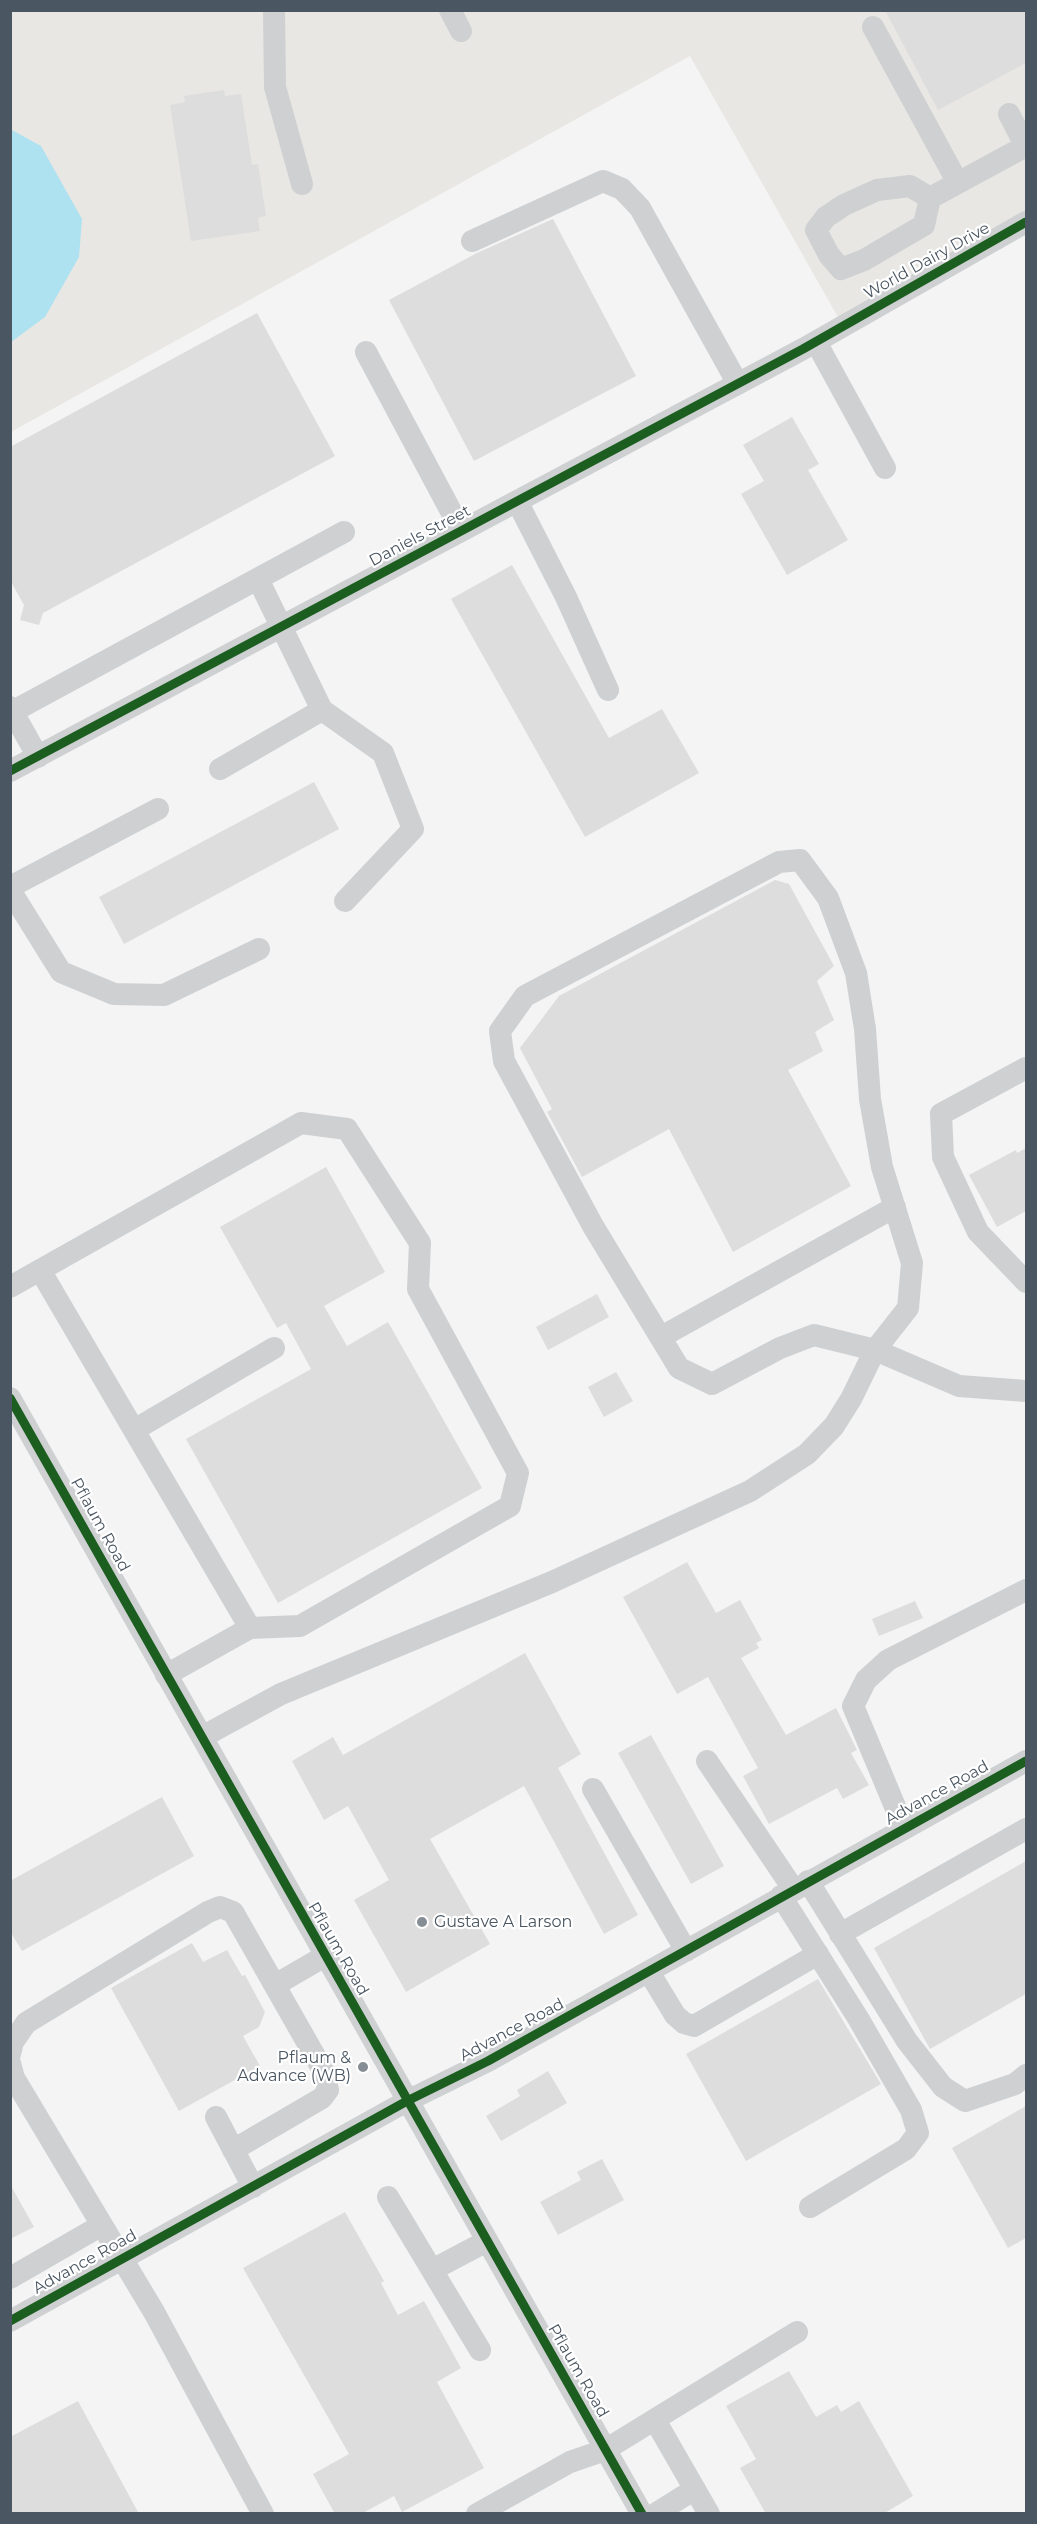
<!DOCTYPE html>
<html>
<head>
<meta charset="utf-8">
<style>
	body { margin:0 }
	#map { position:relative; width:1037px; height:2524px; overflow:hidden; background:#f4f4f4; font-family:Montserrat,sans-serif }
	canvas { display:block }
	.frame { position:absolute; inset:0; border:12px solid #4a5661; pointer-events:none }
</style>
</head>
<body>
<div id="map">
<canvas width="1037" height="2524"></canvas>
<div class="frame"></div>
</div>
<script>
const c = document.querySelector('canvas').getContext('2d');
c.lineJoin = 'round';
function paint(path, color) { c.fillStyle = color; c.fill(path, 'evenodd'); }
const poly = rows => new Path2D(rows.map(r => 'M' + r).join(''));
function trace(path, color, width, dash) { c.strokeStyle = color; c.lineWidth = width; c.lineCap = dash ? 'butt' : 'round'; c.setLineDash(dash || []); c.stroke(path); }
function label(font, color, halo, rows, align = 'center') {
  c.font = font + ' Montserrat,sans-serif'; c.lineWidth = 4.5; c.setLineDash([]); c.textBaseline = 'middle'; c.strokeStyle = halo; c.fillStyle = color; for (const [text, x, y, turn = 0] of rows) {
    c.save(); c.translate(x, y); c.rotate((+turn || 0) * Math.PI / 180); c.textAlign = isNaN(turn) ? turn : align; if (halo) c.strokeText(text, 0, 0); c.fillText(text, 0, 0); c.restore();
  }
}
paint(poly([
	[11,11,1026,11,1026,222,843,326,690,56,11,432]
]), '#e8e7e3');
paint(poly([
	[10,129,41,146,82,219,79,257,45,317,11,342]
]), '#aee2f0');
paint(poly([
	[885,10,1026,10,1026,63,938,110],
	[224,90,225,96,241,94,252,165,258,164,266,216,258,218,260,231,191,241,170,105,185,102,184,96],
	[553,219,636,376,474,461,389,300,477,253],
	[257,313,335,456,43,613,39,625,20,620,24,605,10,580,10,447],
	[792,417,819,464,808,470,848,540,787,575,741,494,764,481,743,445],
	[512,565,609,738,662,709,699,773,585,837,451,599],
	[314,782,339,829,124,944,99,897],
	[775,880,789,884,834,966,817,981,834,1020,815,1032,823,1051,788,1070,851,1186,733,1252,669,1129,582,1177,547,1112,552,1109,520,1048,559,996],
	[1026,1148,1026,1211,997,1227,969,1175,1016,1150,1017,1153],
	[326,1167,385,1272,324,1306,347,1346,388,1322,482,1488,278,1603,186,1439,311,1369,286,1323,277,1328,220,1227],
	[597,1294,609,1317,548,1350,536,1327],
	[616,1372,633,1401,604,1417,588,1387],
	[687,1562,716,1613,740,1600,762,1640,756,1643,759,1648,741,1658,786,1735,836,1708,857,1750,851,1753,869,1785,843,1799,837,1788,769,1824,743,1776,758,1768,708,1677,677,1694,623,1597],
	[915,1601,923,1618,879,1636,872,1619],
	[525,1653,581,1754,558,1768,638,1915,604,1934,524,1786,430,1839,490,1944,406,1992,354,1900,389,1880,348,1806,324,1820,292,1761,333,1737,343,1755],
	[651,1735,724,1866,691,1884,618,1753],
	[162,1797,194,1856,22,1951,10,1931,10,1881],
	[1026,1861,1026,1994,930,2049,874,1948],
	[192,1943,203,1962,227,1950,242,1976,245,1975,265,2012,259,2027,243,2036,260,2066,179,2111,111,1988],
	[818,1979,881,2084,746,2161,686,2054],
	[548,2071,567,2103,501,2141,486,2116,520,2096,517,2090],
	[1026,2106,1026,2238,1008,2248,952,2148],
	[602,2159,624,2200,558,2235,540,2202,581,2180,577,2172],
	[10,2184,34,2227,10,2239],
	[345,2212,384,2281,381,2283,398,2315,424,2301,461,2368,437,2382,484,2468,402,2512,394,2496,361,2514,335,2514,313,2474,349,2454,243,2268],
	[789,2371,816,2417,837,2405,841,2412,859,2401,913,2496,883,2514,766,2514,740,2468,756,2459,726,2406],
	[78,2401,139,2514,10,2514,10,2437]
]), '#ddddde');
trace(poly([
	[274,10,275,87,302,184],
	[450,10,461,31],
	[873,27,958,183],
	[1009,114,1026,147],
	[930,198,910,186,877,190,844,205,826,217,816,230,829,255,841,269,864,260,924,225,930,198,1026,146],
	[472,241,603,181,622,189,640,208,738,384],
	[816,342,885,468],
	[366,352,461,530],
	[517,501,566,597,608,690],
	[258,579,322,710,383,753,413,829,345,901],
	[10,707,38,757],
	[10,713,344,532],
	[220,769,322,710],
	[10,771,803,349,1026,222],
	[10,887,158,809],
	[10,890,61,972,114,994,164,995,259,949],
	[1026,1068,941,1114,943,1157,978,1232,1026,1282],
	[40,1270,250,1628],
	[10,1287,301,1123,347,1129,420,1243,418,1289,518,1473,510,1506,300,1626,250,1628,166,1675],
	[661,1337,895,1207],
	[10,1398,642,2514],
	[134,1430,274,1348],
	[202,1737,281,1694,552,1582,750,1491,807,1454,834,1426,851,1399,875,1350,908,1308,912,1263,882,1167,870,1099,865,1029,856,973,828,898,800,860,779,862,525,996,500,1031,504,1061,593,1226,679,1368,712,1384,780,1348,814,1335,875,1350,959,1386,1026,1391],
	[707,1761,794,1890],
	[593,1789,686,1951],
	[904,1828,853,1706,866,1680,888,1660,1026,1590],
	[808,1881,907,2041,943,2087,965,2101,1015,2084,1026,2075],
	[781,1896,858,2018,911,2110,918,2133,906,2149,810,2207],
	[840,1934,1026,1829],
	[649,1972,675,2015,684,2023,694,2026,818,1954],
	[275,1985,325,1956],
	[10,2054,13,2042,26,2023,208,1912,220,1907,233,1912,324,2072,328,2090,322,2098,233,2150],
	[10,2063,14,2078,154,2312,263,2514],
	[216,2117,253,2187],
	[388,2197,480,2350],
	[432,2270,487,2241],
	[10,2278,102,2225],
	[10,2321,407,2101,488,2061,1026,1761],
	[655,2420,709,2514],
	[477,2514,570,2462,605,2450,797,2332],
	[655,2514,695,2489]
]), '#ced0d2', 22);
trace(poly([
	[10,771,803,349,1026,222],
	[10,1398,642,2514],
	[10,2321,407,2101,488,2061,1026,1761]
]), '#1b5e20', 9);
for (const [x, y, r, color] of [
	[422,1922,6,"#868d94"],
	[363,2067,6,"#868d94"]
]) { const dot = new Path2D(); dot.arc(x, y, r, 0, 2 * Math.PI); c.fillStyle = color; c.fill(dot); trace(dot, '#fff', 2); }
label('16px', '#4a5661', '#fff', [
	["World Dairy Drive",927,261,-29],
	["Daniels Street",420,536,-28],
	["Pflaum Road",100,1525,61],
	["Advance Road",937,1793,-29],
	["Pflaum Road",338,1949,60],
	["Advance Road",512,2030,-28],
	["Advance Road",85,2262,-29],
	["Pflaum Road",578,2371,60]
]);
label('16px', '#4a5661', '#fff', [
	["Gustave A Larson",434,1922],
	["Pflaum &",351,2058,"right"],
	["Advance (WB)",351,2076,"right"]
], 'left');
</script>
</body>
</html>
